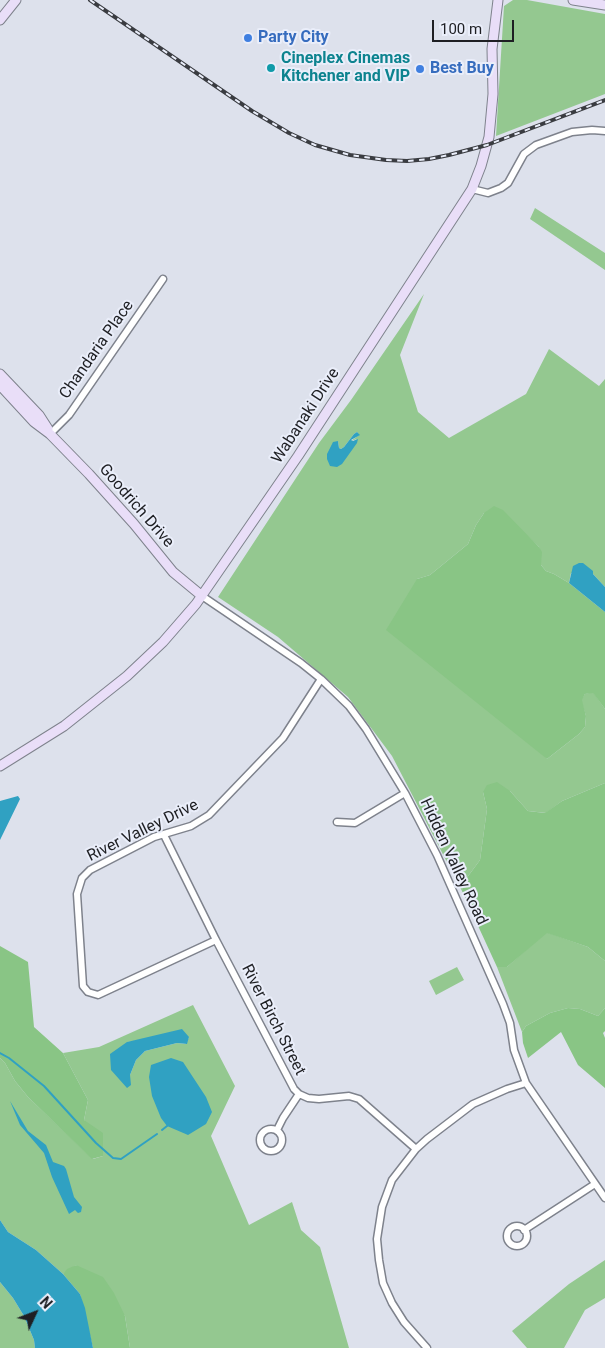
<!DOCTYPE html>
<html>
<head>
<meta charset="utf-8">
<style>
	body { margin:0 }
	#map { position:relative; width:605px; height:1348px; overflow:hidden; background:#dde1ec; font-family:Roboto,sans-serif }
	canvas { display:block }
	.north { position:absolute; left:10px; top:1288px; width:50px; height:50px; -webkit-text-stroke:4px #eaeefa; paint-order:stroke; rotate:47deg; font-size:14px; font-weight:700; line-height:20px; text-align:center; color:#1e1f23 }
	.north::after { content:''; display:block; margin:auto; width:18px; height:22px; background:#1e1f23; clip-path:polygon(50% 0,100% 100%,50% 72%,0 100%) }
	.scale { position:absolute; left:432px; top:20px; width:82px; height:22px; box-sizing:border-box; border:2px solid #1e1f23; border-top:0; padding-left:6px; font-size:15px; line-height:18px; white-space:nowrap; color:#1e1f23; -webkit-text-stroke:4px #eaeefa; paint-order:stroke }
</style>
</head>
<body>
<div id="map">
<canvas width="605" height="1348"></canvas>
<div class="north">N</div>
<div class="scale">100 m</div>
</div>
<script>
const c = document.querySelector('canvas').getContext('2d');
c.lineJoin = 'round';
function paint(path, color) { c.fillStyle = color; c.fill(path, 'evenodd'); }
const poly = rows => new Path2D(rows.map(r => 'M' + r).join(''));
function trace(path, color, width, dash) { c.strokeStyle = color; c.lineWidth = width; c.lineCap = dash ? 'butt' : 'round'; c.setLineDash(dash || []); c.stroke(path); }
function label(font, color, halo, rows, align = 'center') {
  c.font = font + ' Roboto,sans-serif'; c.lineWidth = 4; c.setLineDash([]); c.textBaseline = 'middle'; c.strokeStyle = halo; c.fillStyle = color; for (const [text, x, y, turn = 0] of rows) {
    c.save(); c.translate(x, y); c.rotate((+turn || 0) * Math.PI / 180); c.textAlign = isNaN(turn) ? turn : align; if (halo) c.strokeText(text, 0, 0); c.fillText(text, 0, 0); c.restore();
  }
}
paint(poly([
	[513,0,527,0,605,14,605,94,496,136,504,6],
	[535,208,605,253,605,270,530,219],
	[424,294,400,355,418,412,449,438,526,394,549,349,599,386,605,379,605,587,593,574,571,573,569,583,554,574,546,571,541,565,539,547,526,535,484,513,476,525,468,544,430,575,417,579,547,759,579,734,585,727,586,716,581,700,585,694,593,692,605,709,605,783,562,801,546,813,528,811,510,791,483,792,487,809,480,860,463,883,462,891,392,756,348,697,278,637,218,597,319,443,351,400],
	[357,432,359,435,351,441,357,439,327,459,338,441,339,448,341,449,344,447,354,434],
	[546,932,588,947,605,961,605,1008,598,1016,580,1009,568,1008,550,1013,526,1026,522,1032,497,967,507,967],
	[457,967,464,980,436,995,429,981],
	[193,1005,235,1086,211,1136,249,1225,292,1202,301,1230,320,1247,349,1348,130,1348,125,1316,76,1265,63,1274,36,1250,8,1232,0,1220,0,1058,5,1063,15,1081,28,1097,93,1159,103,1156,84,1120,88,1100,63,1053,99,1047],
	[189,1037,186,1044,177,1043,145,1051,136,1060,130,1075,127,1042],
	[605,1260,605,1298,585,1310,564,1348,527,1348,512,1331,569,1284],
	[0,1282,13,1298,24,1316,34,1340,35,1348,0,1348]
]), '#94c890');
paint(poly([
	[494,506,503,510,539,547,542,552,541,565,546,571,554,574,569,583,605,612,605,709,593,693,585,694,582,700,586,716,585,727,579,734,547,759,386,630,417,579,430,575,468,544,476,525,484,513],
	[497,782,510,791,528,811,545,813,562,801,605,783,605,961,588,947,547,933,507,967,497,967,462,891,463,883,480,860,487,809,483,792,487,785],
	[0,946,28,962,34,1027,63,1053,88,1100,84,1120,103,1133,103,1156,92,1159,28,1097,15,1081,5,1063,0,1058],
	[568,1008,580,1009,598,1016,605,1008,605,1031,603,1033,605,1038,605,1088,578,1065,561,1032,528,1058,523,1043,522,1032,526,1026,550,1013],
	[76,1265,103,1277,114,1293,125,1316,130,1348,93,1348,80,1294,63,1274,67,1269]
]), '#89c585');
paint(poly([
	[357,432,360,435,351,440,353,441,358,439,357,443,342,464,337,467,330,466,327,459,327,454,333,442,338,441,339,448,341,449,344,447,354,434],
	[579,563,583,563,593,571,593,574,605,587,605,612,569,583,573,566],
	[18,796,20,799,0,840,0,801],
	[182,1029,189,1037,187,1044,177,1043,145,1051,136,1060,130,1075,131,1085,127,1088,111,1070,110,1054,127,1042],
	[171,1058,183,1062,206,1097,212,1112,206,1124,188,1135,167,1126,161,1118,152,1096,149,1077,151,1065],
	[10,1101,28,1131,46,1145,53,1162,64,1166,66,1169,74,1197,82,1207,81,1212,78,1213,75,1210,69,1214,52,1177,44,1153,20,1125],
	[0,1220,8,1232,36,1250,63,1274,80,1294,85,1308,93,1348,35,1348,34,1340,24,1316,13,1298,0,1282]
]), '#30a1c2');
trace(poly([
	[0,1053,9,1058,44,1086,96,1143,113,1158,121,1159,157,1134],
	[162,1130,167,1126]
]), '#30a1c2', 2);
const street = poly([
	[472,189,488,193,501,188,508,183,524,154,536,145,572,132,592,130,605,131],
	[50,434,69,415,163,279],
	[202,596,301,663,321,679,349,706,366,729,405,793,437,855,503,1004,510,1023,514,1050,526,1083,605,1198],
	[337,822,355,823,405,793],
	[164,835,216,940,294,1089,299,1094,308,1098,319,1099,349,1096,359,1099,416,1149],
	[216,940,98,995,88,992,83,986,77,894,82,878,90,870,154,837,191,826,209,815,283,738,321,679],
	'260 1140a11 11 0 1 1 22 0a11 11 0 1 1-22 0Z',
	[277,1130,283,1118,299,1094],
	'507 1236a10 10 0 1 1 20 0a10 10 0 1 1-20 0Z',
	[524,1230,595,1184],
	[427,1348,404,1322,392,1303,383,1283,379,1260,377,1239,382,1207,392,1180,416,1149,427,1139,473,1104,507,1089,526,1083]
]);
const secondary = poly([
	[573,0,605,5],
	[0,20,16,0],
	[0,374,39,415,48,429],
	[0,385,34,422,50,434,89,474,134,524,173,572,202,596],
	[0,766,64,726,127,676,163,642,196,604,298,456,472,189,481,166,489,137,493,94,492,49,498,0]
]);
trace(street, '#7e828c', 9);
trace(secondary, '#7e828c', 11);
trace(street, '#fff', 6);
trace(secondary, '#e9def8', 9);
const rail = poly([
	[90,0,252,111,289,133,315,145,350,155,386,160,407,161,429,159,449,155,487,145,605,100]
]);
trace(rail, '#3a3c41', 4);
trace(rail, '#eaeefa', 2, [5.5]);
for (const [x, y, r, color] of [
	[248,38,5,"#3f7fe0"],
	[271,68,5,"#0f9aa8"],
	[420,69,5,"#3f7fe0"]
]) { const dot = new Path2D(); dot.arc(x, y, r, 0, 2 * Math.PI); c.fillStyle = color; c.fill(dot); trace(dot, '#eaeefa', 2); }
label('bold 16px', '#366cbe', '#eaeefa', [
	["Party City",258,38],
	["Best Buy",430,69]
], 'left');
label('bold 16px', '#0d838f', '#eaeefa', [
	["Cineplex Cinemas",281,59],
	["Kitchener and VIP",281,77]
], 'left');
label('16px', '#1e1f23', '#eaeefa', [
	["Chandaria Place",97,350,-55],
	["Wabanaki Drive",306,416,-57],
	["Goodrich Drive",136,506,49],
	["River Valley Drive",143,831,-26],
	["Hidden Valley Road",453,862,65],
	["River Birch Street",273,1020,63]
]);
</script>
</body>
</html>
